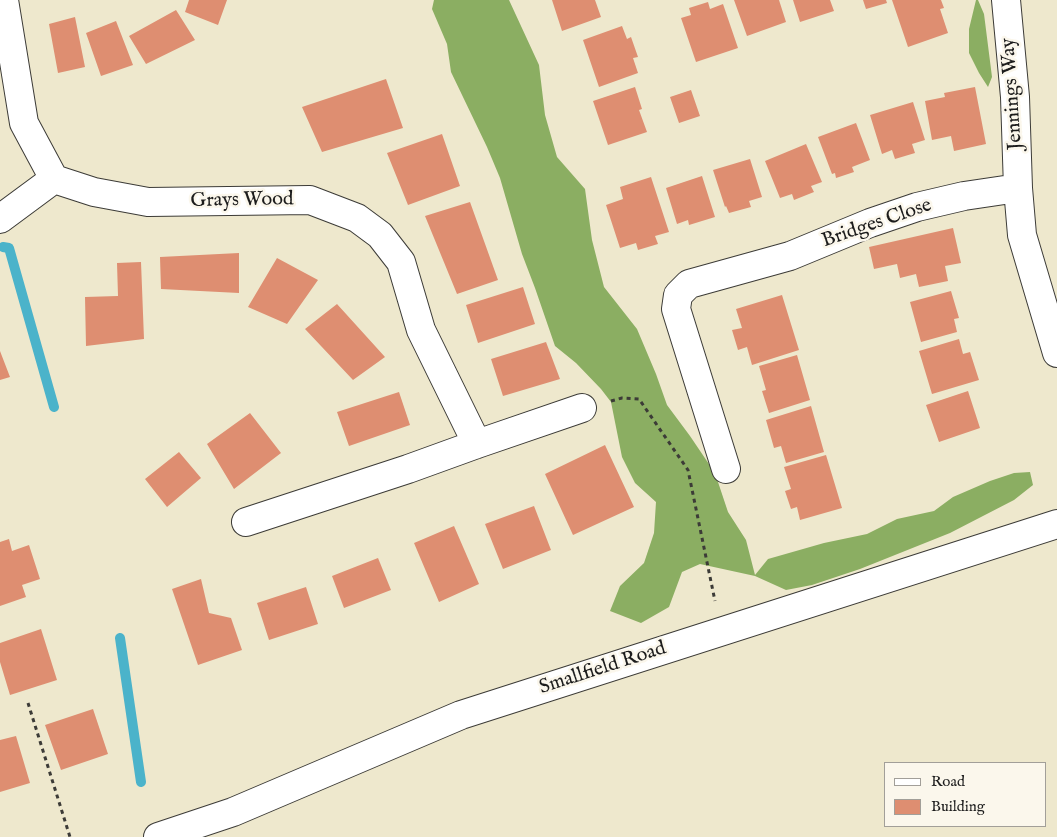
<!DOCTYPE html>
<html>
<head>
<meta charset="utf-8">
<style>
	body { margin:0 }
	#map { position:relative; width:1057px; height:837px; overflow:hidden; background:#eee8cd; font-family:"IM FELL English",serif }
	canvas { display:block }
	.legend { position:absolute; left:884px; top:762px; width:162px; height:65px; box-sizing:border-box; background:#fbf7ec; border:1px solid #a29f99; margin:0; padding:6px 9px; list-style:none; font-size:15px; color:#1c1c1c }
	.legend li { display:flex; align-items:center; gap:10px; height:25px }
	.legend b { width:25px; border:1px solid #a29f99 }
</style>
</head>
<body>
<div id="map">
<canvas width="1057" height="837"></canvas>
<ul class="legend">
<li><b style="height:6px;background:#fff"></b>Road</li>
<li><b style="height:14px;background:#de8e71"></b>Building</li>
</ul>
</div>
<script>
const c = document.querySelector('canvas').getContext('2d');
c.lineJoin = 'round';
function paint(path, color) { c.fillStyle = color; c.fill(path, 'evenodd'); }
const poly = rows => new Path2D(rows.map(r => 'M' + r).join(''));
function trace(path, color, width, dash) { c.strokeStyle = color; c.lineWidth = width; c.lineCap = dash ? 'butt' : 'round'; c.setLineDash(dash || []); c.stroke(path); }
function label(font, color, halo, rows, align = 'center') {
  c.font = font + ' "IM FELL English",serif'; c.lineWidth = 5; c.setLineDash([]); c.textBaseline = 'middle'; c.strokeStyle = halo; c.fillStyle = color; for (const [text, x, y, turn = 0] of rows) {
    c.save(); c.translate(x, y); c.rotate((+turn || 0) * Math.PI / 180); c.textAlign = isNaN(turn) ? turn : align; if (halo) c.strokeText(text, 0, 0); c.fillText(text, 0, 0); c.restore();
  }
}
paint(poly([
	[434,0,509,0,539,65,545,115,557,157,585,189,592,240,604,287,637,329,656,374,667,405,690,436,715,473,728,512,746,540,755,575,768,559,824,543,867,534,897,519,934,511,953,497,990,481,1014,473,1030,472,1033,485,1014,500,950,533,860,569,812,585,786,590,755,576,700,564,682,572,669,607,641,623,610,611,620,586,644,563,654,533,656,502,635,483,622,457,611,402,601,389,576,363,555,346,535,288,522,254,500,178,487,147,451,72,447,44,432,9],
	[976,0,978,0,984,14,992,77,988,87,979,73,969,53,969,29]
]), '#8bae62');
trace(poly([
	[3,247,9,248,54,407],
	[120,638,141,782]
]), '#4bb3ca', 10);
paint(poly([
	[189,0,227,0,218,25,185,12],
	[552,0,595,0,601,17,562,31],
	[734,0,779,0,786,22,747,36],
	[793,0,830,0,834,11,800,22],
	[863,0,886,0,887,3,866,9],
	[892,0,941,0,944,8,940,9,948,33,908,47],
	[708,2,710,9,723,4,738,48,696,62,681,18,691,15,689,8],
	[176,10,195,40,146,64,129,36],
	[75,17,85,67,58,73,49,24],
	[116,21,133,65,101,76,86,33],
	[622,26,627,39,631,37,638,57,633,58,638,73,599,87,583,40],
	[386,79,403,128,322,152,302,107],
	[635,87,642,109,639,110,647,132,608,145,593,101],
	[975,87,986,144,954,151,951,136,932,140,925,101,945,97,944,93],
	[691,90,700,116,679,123,670,97],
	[913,102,925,140,912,144,915,153,895,159,892,150,882,154,870,115],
	[856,123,870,160,852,167,854,172,836,178,835,173,832,174,818,137],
	[442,134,460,186,408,205,387,153],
	[806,144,822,182,811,186,814,192,794,200,792,194,780,198,765,161],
	[750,159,762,197,749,201,751,207,729,213,726,206,725,207,713,170],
	[702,176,715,217,689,225,688,220,677,224,666,188],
	[651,177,669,232,655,236,658,244,638,250,636,243,620,248,606,205,623,199,620,187],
	[470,202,498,280,457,294,425,216],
	[953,228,961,263,945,266,948,281,919,287,916,274,900,278,897,264,874,269,869,247],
	[239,253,239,293,161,289,160,257],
	[277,258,318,280,287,324,248,307],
	[141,262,144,339,86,346,85,297,118,296,117,263],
	[523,287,535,324,478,343,466,305],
	[951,291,959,318,954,319,957,332,921,342,910,302],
	[782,295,799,350,752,365,747,347,738,350,732,330,742,328,736,309],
	[337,304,385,357,353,380,305,329],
	[959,339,963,354,970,352,979,380,932,394,919,351],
	[546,342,560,379,503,396,491,359],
	[0,351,10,377,0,380],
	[797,355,810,400,769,413,762,391,766,390,759,366],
	[968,391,980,428,939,442,926,405],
	[399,392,410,425,349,446,337,412],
	[811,406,824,452,786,463,781,446,774,448,766,420],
	[250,413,281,453,234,489,207,444],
	[605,445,634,507,573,535,545,474],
	[179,452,201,478,167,507,145,479],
	[826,455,842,508,800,520,797,507,791,509,785,491,791,489,784,467],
	[534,506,551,550,503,569,485,524],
	[454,526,479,584,439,602,414,543],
	[9,539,12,551,29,545,40,579,22,585,26,597,0,606,0,542],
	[378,558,391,590,344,608,332,576],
	[201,579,209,613,231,618,242,650,198,665,172,589],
	[306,587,318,624,269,640,257,603],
	[41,629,57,680,10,695,0,662,0,643],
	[93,709,108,754,61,770,45,725],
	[16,736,30,783,0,792,0,740]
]), '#de8e71');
const minor = poly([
	[4,0,24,123,54,179,94,192,148,202,310,200,357,218,380,235,401,262,421,330,477,444],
	[1006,0,1015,97,1018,188,1022,235,1057,353],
	[0,219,54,179],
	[726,469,676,309,678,295,689,284,790,256,870,223,917,207,964,196,1018,188],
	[246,522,408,469,477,444,582,408],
	[158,837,233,812,461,715,1057,524]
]);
trace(minor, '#3c3b37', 30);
trace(poly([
	[611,401,622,398,639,399,688,470,715,601],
	[28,703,70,837]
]), '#3c3b37', 3, [4, 4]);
trace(minor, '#fff', 28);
label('20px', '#1c1c1c', '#fbf7ec', [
	["Jennings Way",1013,94,-94],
	["Grays Wood",242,201,-1],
	["Bridges Close",877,224,-19],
	["Smallfield Road",603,669,-18]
]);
</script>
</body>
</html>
